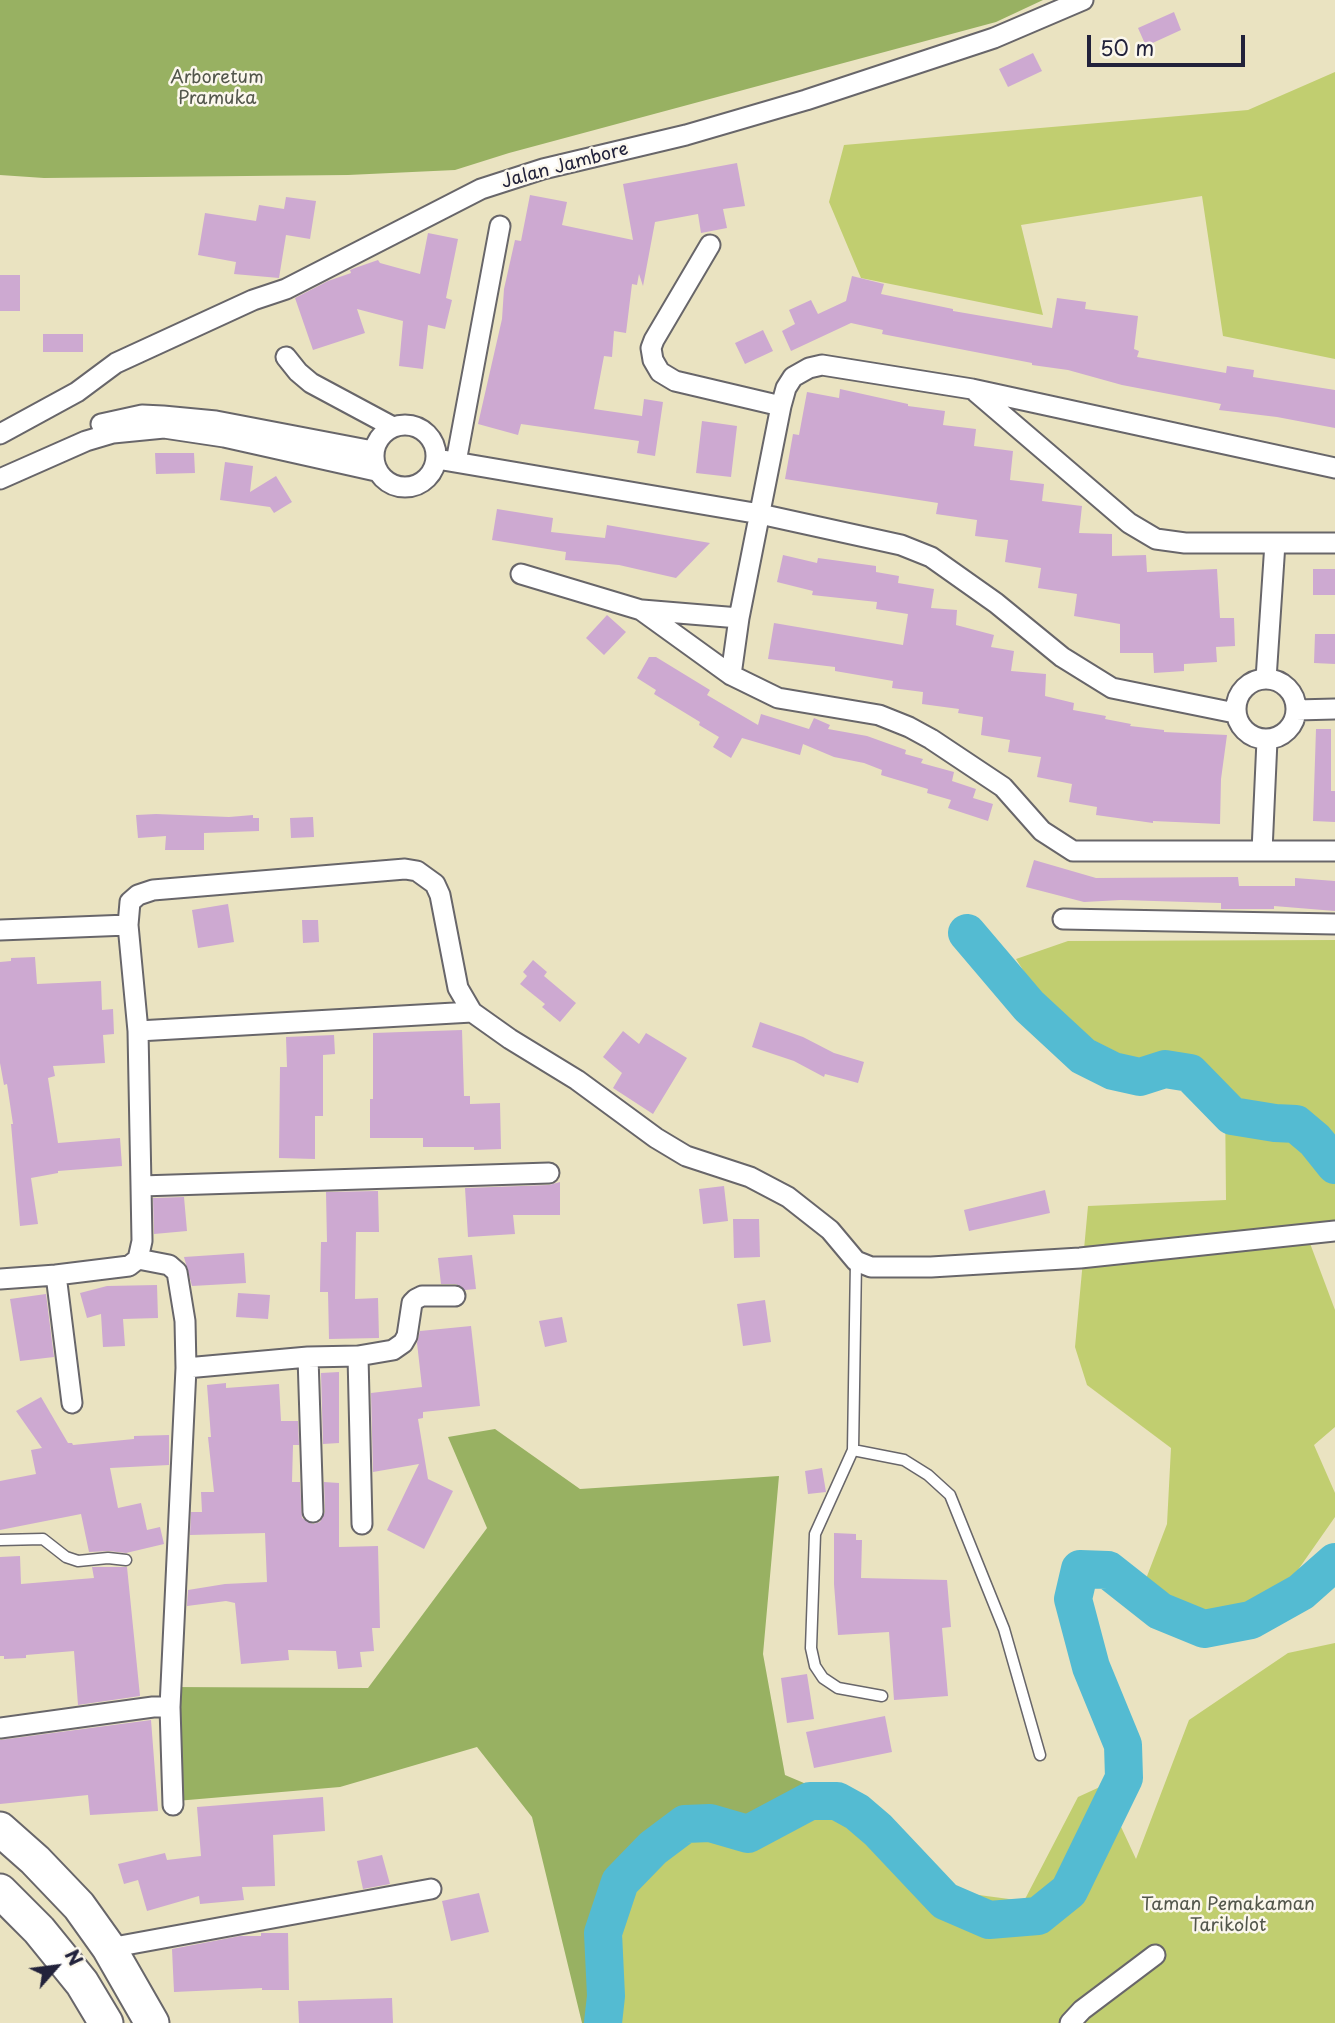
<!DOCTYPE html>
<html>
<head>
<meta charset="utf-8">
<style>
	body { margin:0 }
	#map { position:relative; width:1335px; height:2023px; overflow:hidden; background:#eae3c1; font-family:"Playpen Sans",sans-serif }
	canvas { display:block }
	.north { position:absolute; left:21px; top:1932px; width:70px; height:70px; -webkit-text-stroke:5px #fbf7ec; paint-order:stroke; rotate:62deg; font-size:19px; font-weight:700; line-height:28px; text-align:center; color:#22223b }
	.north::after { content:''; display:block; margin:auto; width:24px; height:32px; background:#22223b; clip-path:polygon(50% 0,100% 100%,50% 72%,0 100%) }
	.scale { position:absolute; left:1087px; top:35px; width:158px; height:32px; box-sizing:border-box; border:4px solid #22223b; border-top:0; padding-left:9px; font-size:21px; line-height:24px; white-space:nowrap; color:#22223b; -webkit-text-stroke:5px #fbf7ec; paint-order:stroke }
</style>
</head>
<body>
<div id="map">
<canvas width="1335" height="2023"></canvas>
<div class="north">N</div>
<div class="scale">50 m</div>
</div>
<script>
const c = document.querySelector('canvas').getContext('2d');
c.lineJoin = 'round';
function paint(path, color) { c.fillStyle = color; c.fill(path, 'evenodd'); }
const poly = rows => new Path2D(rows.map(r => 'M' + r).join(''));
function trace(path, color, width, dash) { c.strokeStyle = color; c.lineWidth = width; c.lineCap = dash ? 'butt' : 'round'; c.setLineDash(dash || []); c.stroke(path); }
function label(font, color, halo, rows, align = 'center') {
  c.font = font + ' "Playpen Sans",sans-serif'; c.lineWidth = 5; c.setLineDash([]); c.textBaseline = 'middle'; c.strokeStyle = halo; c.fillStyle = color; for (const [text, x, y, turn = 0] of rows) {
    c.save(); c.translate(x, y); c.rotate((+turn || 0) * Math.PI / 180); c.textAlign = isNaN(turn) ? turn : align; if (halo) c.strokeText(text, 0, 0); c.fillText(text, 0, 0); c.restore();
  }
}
paint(poly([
	[1335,72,1335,359,1223,336,1202,196,1021,225,1043,315,861,278,829,202,844,145,1248,110],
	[1335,940,1335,1235,1308,1238,1335,1310,1335,1427,1314,1445,1335,1493,1335,1517,1279,1597,1196,1626,1144,1584,1167,1524,1171,1448,1087,1385,1075,1347,1088,1206,1226,1200,1225,1095,1067,1039,1016,959,1068,941],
	[1335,1643,1335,2023,619,2023,624,1885,694,1831,759,1835,818,1789,879,1813,941,1890,1024,1901,1078,1797,1102,1786,1136,1859,1189,1720,1288,1653]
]), '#c1ce70');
paint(poly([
	[0,0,1043,0,996,22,509,153,455,170,348,175,44,178,0,175],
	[495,1429,580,1489,779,1476,763,1654,785,1775,818,1789,759,1835,694,1831,624,1884,619,2023,582,2023,532,1817,477,1747,340,1787,176,1801,170,1687,368,1688,487,1528,448,1437]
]), '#98b162');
trace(poly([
	[967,933,1029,1006,1083,1056,1113,1071,1140,1077,1165,1069,1190,1073,1232,1116,1275,1123,1296,1124,1315,1140,1335,1165],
	[603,2023,606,1996,603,1933,620,1882,653,1848,685,1824,710,1823,748,1834,810,1801,837,1801,857,1812,878,1830,945,1901,989,1920,1038,1916,1069,1891,1124,1778,1123,1745,1091,1667,1073,1599,1080,1569,1108,1570,1160,1611,1204,1629,1251,1620,1301,1592,1335,1562]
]), '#54bbd2', 38);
paint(poly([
	[1174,12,1181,30,1146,46,1138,28],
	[1033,53,1042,71,1008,87,999,69],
	[737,163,745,206,723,209,727,228,701,233,698,214,655,222,643,286,639,274,637,285,632,284,626,333,614,331,612,357,604,356,594,409,642,416,644,399,663,402,655,456,637,453,639,441,521,424,518,435,478,424,502,319,504,289,515,240,521,241,530,195,567,202,562,225,633,240,623,184],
	[286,197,316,201,310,239,286,235,279,278,234,274,236,262,198,255,205,213,256,221,259,205,284,209],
	[428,233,458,239,446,298,452,300,445,329,428,325,423,369,399,366,403,321,357,309,365,333,313,350,295,298,328,281,351,273,350,270,355,268,378,260,380,263,420,274],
	[0,275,20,275,20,311,0,311],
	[852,276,884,284,881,294,953,309,953,311,1052,328,1057,298,1086,302,1085,309,1138,316,1134,349,1139,351,1137,357,1226,373,1227,366,1254,370,1253,377,1335,390,1335,428,1277,417,1219,410,1221,404,1122,385,1068,370,1032,365,1032,363,882,334,883,330,851,323,791,351,782,331,795,324,789,310,811,300,818,314,846,301],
	[763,330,773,351,745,364,735,343],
	[43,334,83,334,83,352,43,352],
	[840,389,908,404,908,406,945,411,943,425,976,429,974,446,1013,451,1010,480,1044,484,1042,501,1082,506,1079,533,1112,534,1112,556,1146,555,1147,572,1217,569,1220,618,1234,618,1235,646,1216,647,1217,662,1184,664,1184,671,1154,673,1153,653,1120,653,1120,624,1074,616,1077,594,1038,588,1041,568,1005,562,1008,540,975,536,977,520,936,514,938,503,785,479,793,434,799,435,807,392,839,398],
	[702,421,737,426,731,477,696,473],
	[155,453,194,453,195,473,156,474],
	[225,462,253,466,250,492,276,476,292,502,274,513,270,507,220,500],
	[497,509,553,518,551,532,605,538,607,525,710,543,676,578,619,565,565,560,566,552,492,540],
	[783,555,817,563,818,558,876,566,876,572,899,576,898,583,934,589,931,608,957,610,956,625,994,635,991,647,1014,651,1011,671,1046,674,1045,696,1074,703,1073,710,1106,716,1105,719,1131,724,1130,726,1164,730,1164,732,1227,735,1221,779,1220,824,1153,821,1153,823,1096,815,1097,807,1069,802,1072,784,1037,777,1041,757,1008,752,1010,740,981,735,983,717,958,713,959,709,922,704,923,692,892,688,893,681,835,671,835,667,768,659,774,623,903,645,908,614,876,609,877,602,812,595,813,591,777,582],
	[1313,569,1335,569,1335,595,1313,595],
	[607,615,626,632,604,655,586,638],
	[1315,634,1335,634,1335,664,1314,663],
	[649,657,656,657,710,690,707,695,758,725,761,714,809,729,814,718,830,725,828,729,867,736,906,750,905,754,923,759,921,763,954,772,952,781,976,789,973,798,993,804,988,821,948,808,951,800,927,793,928,789,881,775,882,770,864,763,834,757,803,744,800,755,742,738,731,758,713,747,719,737,699,725,700,722,654,694,656,690,637,678],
	[1316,729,1331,729,1331,791,1335,791,1335,822,1313,821],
	[156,814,229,817,253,815,253,818,259,818,259,831,204,833,204,850,165,850,166,836,138,838,136,815],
	[313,817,314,837,291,838,290,818],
	[1034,860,1096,878,1238,877,1239,886,1295,886,1295,878,1335,881,1335,911,1274,906,1274,909,1221,909,1221,903,1121,900,1084,902,1026,887],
	[228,904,234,942,198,948,192,910],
	[302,920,318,920,319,942,303,943],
	[35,957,37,984,101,981,102,1010,113,1009,114,1034,103,1035,105,1063,53,1066,55,1076,48,1078,58,1143,120,1138,122,1166,58,1171,58,1173,31,1178,38,1224,20,1226,11,1124,13,1124,7,1084,4,1085,0,1063,0,962,11,961,11,958],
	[533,960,547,972,544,976,576,1003,560,1022,542,1007,545,1004,520,984,527,976,523,972],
	[760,1022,803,1037,834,1053,864,1062,858,1083,825,1074,824,1077,794,1061,752,1047],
	[462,1030,464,1096,470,1096,470,1104,500,1103,501,1149,474,1150,474,1147,423,1147,423,1138,370,1138,370,1099,373,1099,373,1033],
	[623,1031,639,1044,646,1033,687,1058,653,1114,613,1088,622,1073,603,1057],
	[334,1035,335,1054,323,1055,323,1116,315,1116,315,1159,279,1158,280,1067,287,1067,286,1037],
	[560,1182,560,1215,513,1215,515,1234,468,1237,465,1188,549,1185],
	[724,1186,728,1221,703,1224,699,1189],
	[1045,1190,1050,1213,969,1231,964,1210],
	[378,1191,379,1232,356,1232,355,1299,378,1298,379,1338,329,1339,328,1292,320,1292,321,1242,327,1242,326,1192],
	[184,1197,187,1231,154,1234,153,1198],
	[733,1219,759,1219,760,1257,734,1258],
	[244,1253,246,1283,192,1286,184,1257],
	[472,1255,476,1289,465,1290,456,1284,441,1284,438,1258],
	[157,1285,158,1318,123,1319,125,1346,103,1347,101,1314,87,1318,80,1293,107,1286],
	[238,1293,270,1295,268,1319,236,1317],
	[46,1294,54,1357,20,1361,10,1299],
	[765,1300,771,1342,743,1346,737,1304],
	[562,1317,567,1342,545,1347,539,1321],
	[471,1326,480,1406,423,1412,423,1418,418,1419,428,1479,453,1491,424,1549,387,1530,419,1464,373,1472,371,1393,422,1387,417,1343,420,1331],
	[339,1372,339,1443,323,1444,321,1373],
	[226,1383,226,1388,279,1384,281,1421,298,1421,299,1445,293,1445,292,1482,300,1482,302,1518,313,1524,320,1522,325,1512,324,1482,339,1483,339,1547,378,1546,380,1628,372,1628,374,1651,360,1652,362,1667,338,1669,336,1651,288,1650,289,1660,241,1664,235,1603,226,1601,187,1606,188,1590,225,1584,267,1582,265,1533,190,1535,191,1512,202,1512,201,1492,214,1492,208,1437,211,1437,207,1385],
	[41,1397,68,1443,72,1443,73,1445,134,1439,134,1436,169,1435,169,1465,110,1468,118,1508,141,1503,147,1530,160,1527,164,1544,126,1553,109,1551,89,1552,81,1514,0,1530,0,1481,36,1474,31,1450,42,1448,16,1411],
	[822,1468,826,1492,808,1494,805,1471],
	[834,1533,856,1534,856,1540,862,1540,861,1578,947,1580,951,1627,942,1628,948,1696,894,1700,889,1632,838,1635,834,1584],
	[20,1556,21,1584,94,1578,92,1567,127,1567,140,1696,78,1705,74,1651,26,1655,26,1658,4,1659,4,1656,0,1656,0,1557],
	[807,1674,814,1719,787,1723,781,1678],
	[885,1716,892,1752,814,1768,806,1732],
	[151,1720,158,1811,90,1815,88,1795,0,1804,0,1740],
	[323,1797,325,1831,273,1835,275,1886,242,1887,244,1900,200,1904,199,1896,147,1911,138,1880,124,1884,118,1864,165,1853,167,1860,201,1856,197,1807],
	[382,1855,390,1884,363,1889,357,1861],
	[479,1893,489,1932,451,1941,442,1901],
	[261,1933,288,1933,289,1990,262,1990,262,1988,174,1992,172,1949,240,1936,261,1936],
	[392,1998,393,2023,299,2023,298,2001]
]), '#cda9d1');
const service = poly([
	[856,1261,853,1450,815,1534,811,1648,815,1666,823,1678,838,1688,882,1696],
	[853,1450,904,1460,928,1475,950,1495,1004,1629,1040,1755],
	[0,1540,43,1539,66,1557,78,1561,108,1558,126,1560]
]);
const minor = poly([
	[710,245,654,340,651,348,653,360,660,372,675,381,781,406],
	[286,357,298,372,311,383,393,427],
	[976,392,1129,523,1156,539,1185,543,1335,543],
	[101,424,142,415,163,416,216,421,373,451],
	'374 456a31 31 0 1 1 62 0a31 31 0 1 1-62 0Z',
	[0,434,77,392,116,363,253,300,286,289,481,189,543,169,686,135,806,100,994,38,1083,0],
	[437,459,760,514,901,545,931,557,996,603,1062,657,1112,688,1235,713],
	[456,462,500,226],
	[0,479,86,441,113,433,164,428,224,437,376,471],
	[521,574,641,610,731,675,778,698,879,715,909,727,931,739,1003,787,1042,831,1073,851,1335,851],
	[642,610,739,618],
	[731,675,739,618,781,406,786,388,793,377,809,368,822,365,972,389,1335,468],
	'1236 709a30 30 0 1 1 60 0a30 30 0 1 1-60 0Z',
	[1266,679,1275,543],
	[1296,710,1335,709],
	[1262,851,1267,740],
	[1063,919,1335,924],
	[0,930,128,925],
	[138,1031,472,1012],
	[549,1173,141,1186,138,1031,128,925,130,902,138,895,153,890,405,869,417,871,435,884,440,895,458,988,472,1012,510,1039,577,1080,656,1138,686,1156,750,1177,788,1197,830,1230,856,1261,871,1267,931,1267,1080,1258,1335,1231],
	[56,1275,72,1403],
	[0,1279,56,1275,129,1266,138,1259,142,1241,141,1186],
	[358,1356,393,1350,403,1343,407,1336,412,1303,416,1299,422,1296,455,1296],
	[308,1357,313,1512],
	[186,1368,308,1357,358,1356,362,1524],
	[170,1707,173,1805],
	[0,1728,153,1707,170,1707,186,1368,185,1321,177,1272,169,1265,138,1259],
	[109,1948,431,1889],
	[1070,2023,1082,2010,1155,1955]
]);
const trunk = poly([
	[0,1829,35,1860,79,1906,109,1948,152,2023],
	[0,1891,39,1930,82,1983,106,2023]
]);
trace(service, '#68666a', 13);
trace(minor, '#68666a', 23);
trace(trunk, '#68666a', 37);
trace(service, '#fff', 10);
trace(minor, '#fff', 19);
trace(trunk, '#fff', 33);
label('18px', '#52564b', '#fbf7ec', [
	["Arboretum",217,78],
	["Pramuka",217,99],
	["Taman Pemakaman",1228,1905],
	["Tarikolot",1228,1926]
]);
label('18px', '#22223b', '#fbf7ec', [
	["Jalan Jambore",565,166,-15]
]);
</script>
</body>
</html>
